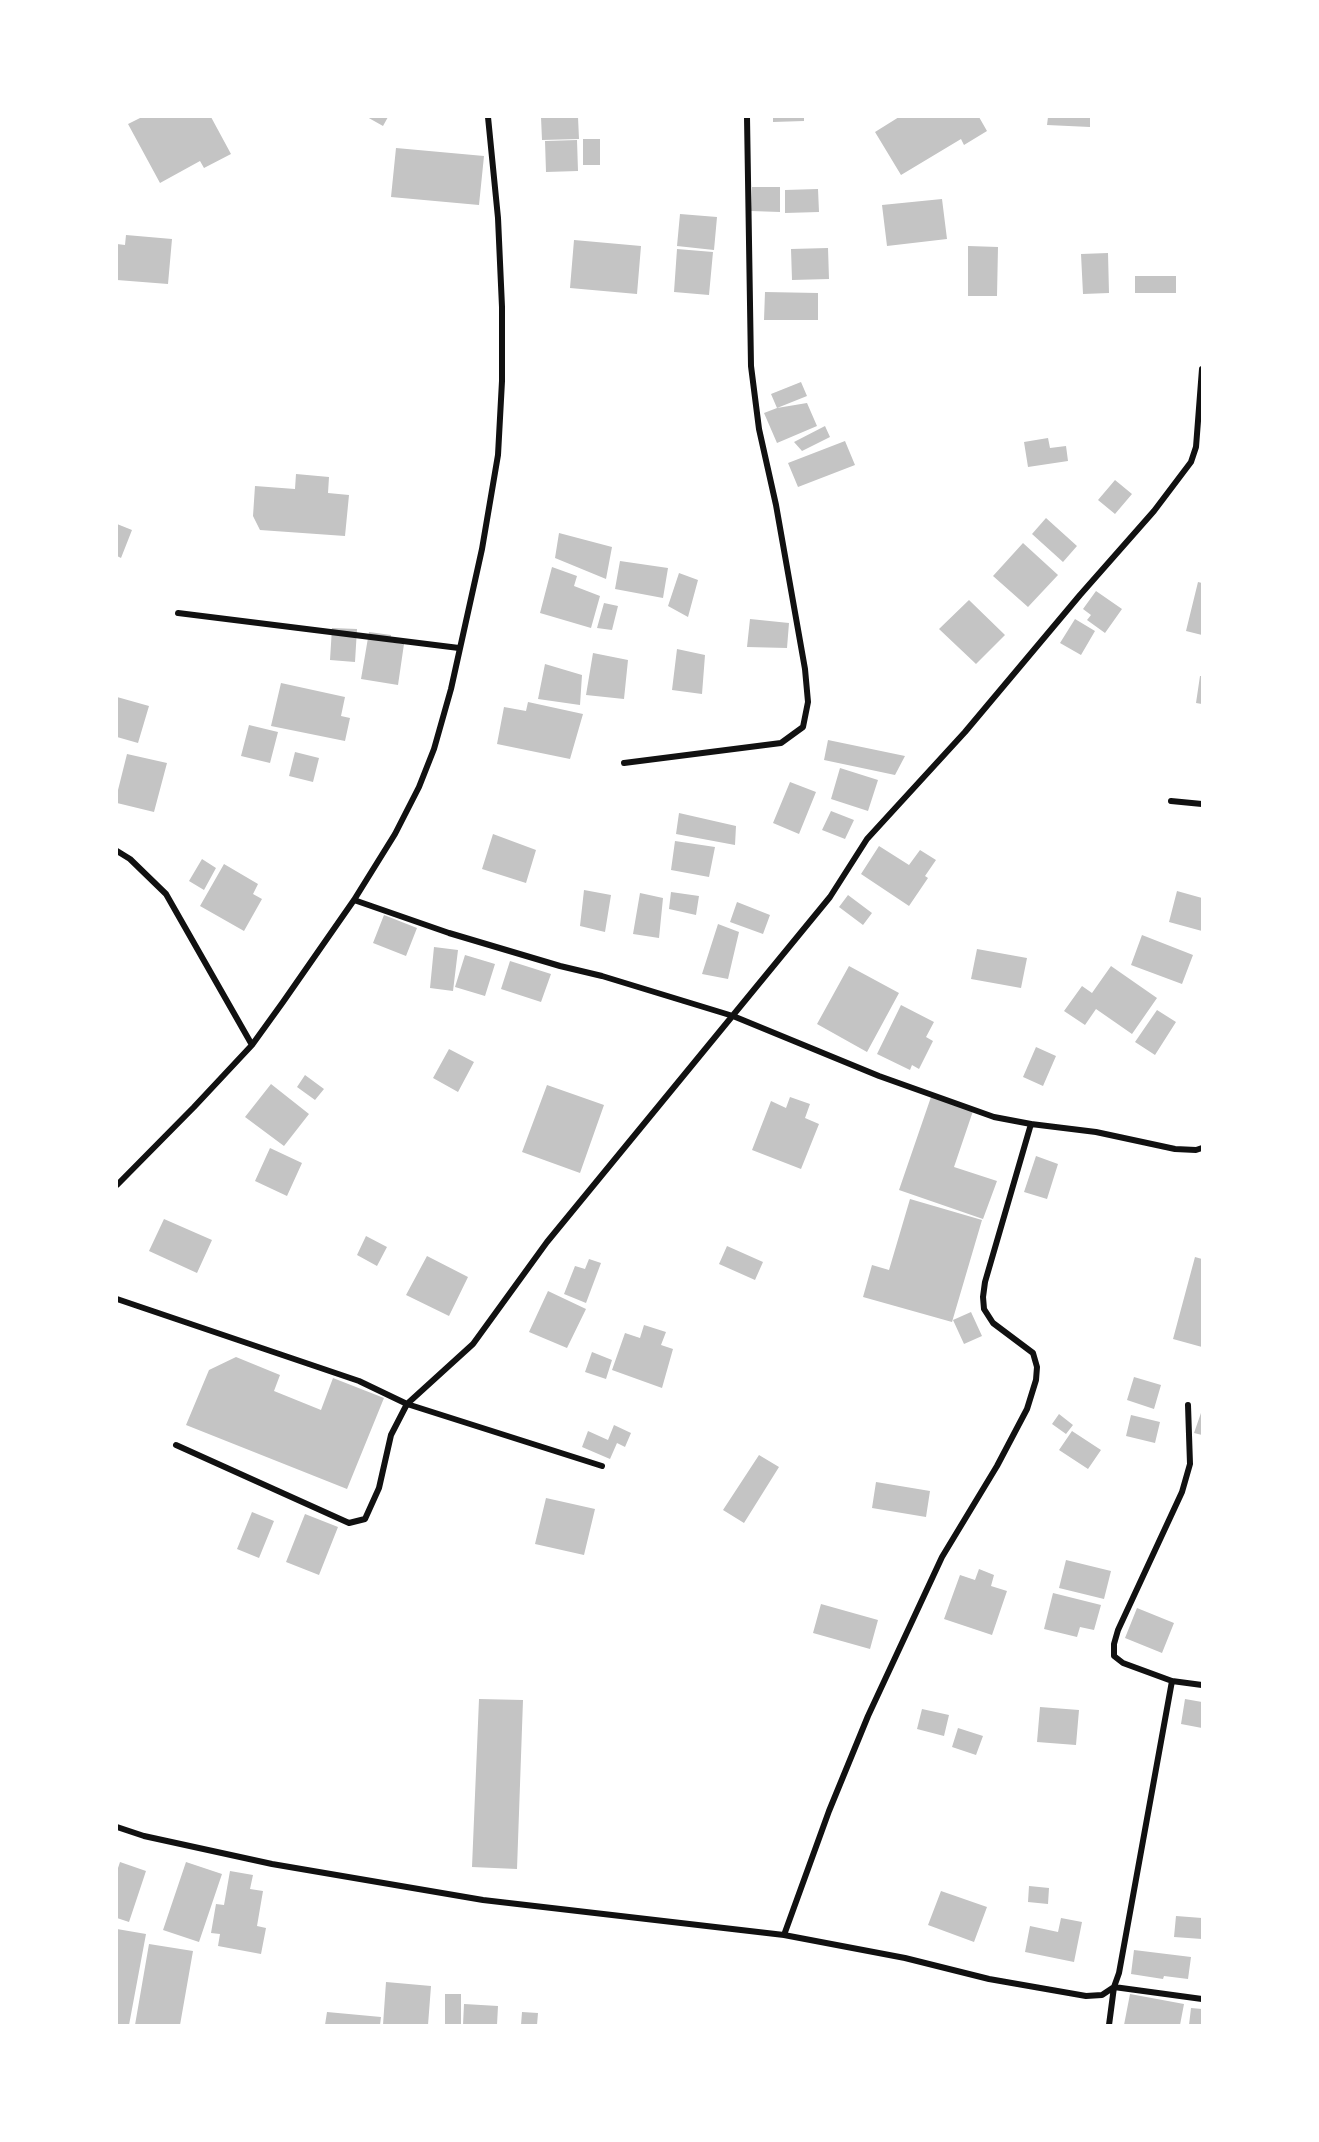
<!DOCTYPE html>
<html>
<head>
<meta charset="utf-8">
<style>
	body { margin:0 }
	#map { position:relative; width:1319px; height:2142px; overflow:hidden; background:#fff; font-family:Quicksand,sans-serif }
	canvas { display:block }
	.frame { position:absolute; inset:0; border:118px solid #fff; pointer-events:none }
</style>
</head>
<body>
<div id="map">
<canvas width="1319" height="2142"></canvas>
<div class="frame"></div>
</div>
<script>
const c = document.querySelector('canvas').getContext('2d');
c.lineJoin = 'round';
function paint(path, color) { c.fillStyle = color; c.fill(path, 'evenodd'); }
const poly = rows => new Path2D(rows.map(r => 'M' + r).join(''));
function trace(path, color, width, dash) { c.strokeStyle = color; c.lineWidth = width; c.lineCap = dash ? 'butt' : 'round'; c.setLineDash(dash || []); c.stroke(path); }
paint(poly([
	[142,117,211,117,231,154,204,168,200,161,160,183,128,124],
	[367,117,388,117,383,126],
	[541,117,578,117,579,139,542,140],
	[773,117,804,117,804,121,773,122],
	[899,117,979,117,987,131,964,145,961,139,901,175,875,132],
	[1048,117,1090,117,1090,127,1047,125],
	[583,139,600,139,600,165,583,165],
	[577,140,578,171,546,172,545,141],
	[396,148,484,156,479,205,391,197],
	[752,187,780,187,780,212,751,211],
	[818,189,819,212,785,213,785,190],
	[942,199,947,239,887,246,882,205],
	[680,214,717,217,714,250,677,246],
	[126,235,172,239,168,284,117,280,117,244,125,245],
	[574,240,641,246,637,294,570,288],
	[968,246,998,247,997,296,968,296],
	[828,248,829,279,792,280,791,249],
	[677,249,713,252,709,295,674,292],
	[1108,253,1109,293,1083,294,1081,254],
	[1135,276,1176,276,1176,293,1135,293],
	[765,292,818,293,818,320,764,320],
	[801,382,807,396,777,408,771,394],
	[807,403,817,426,777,443,764,413,777,408],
	[825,426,830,437,802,451,794,442],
	[1048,438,1050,448,1066,446,1068,461,1028,467,1024,442],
	[845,441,855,465,798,487,788,463],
	[296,474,329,477,328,493,349,495,345,536,260,530,253,516,255,486,295,489],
	[1115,480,1132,494,1115,514,1098,500],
	[1046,518,1077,546,1063,562,1032,534],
	[117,524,132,530,121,558,117,556],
	[559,533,612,547,606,579,555,558],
	[1023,543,1058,575,1028,607,993,576],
	[620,561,668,568,663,598,615,589],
	[552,567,577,576,574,586,600,596,591,628,540,613],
	[679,573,698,580,688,617,668,606],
	[1198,582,1202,583,1202,635,1186,631],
	[1096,591,1122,609,1105,633,1087,620,1091,615,1083,609],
	[969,600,1005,635,976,664,939,629],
	[604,603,618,606,612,630,597,628],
	[750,619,789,623,787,648,747,647],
	[1075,619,1095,631,1081,655,1060,643],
	[332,628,357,629,355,662,330,660],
	[369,632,391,635,390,642,404,644,398,685,361,679],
	[677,649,705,655,702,694,672,690],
	[593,653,628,660,624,699,586,695],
	[545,664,582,675,580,705,538,699],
	[1200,676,1202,676,1202,704,1196,703],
	[281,683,345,697,341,716,350,718,345,741,271,726],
	[117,697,149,706,138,743,117,737],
	[528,702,583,714,570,759,497,744,504,707,526,711],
	[249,725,278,732,270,763,241,756],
	[828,740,905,756,895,775,824,760],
	[295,752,319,758,313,782,289,776],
	[127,754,167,763,154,812,117,803,117,794],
	[840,768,878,780,868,811,831,799],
	[790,782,816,792,799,834,773,823],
	[831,811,854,820,845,839,822,830],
	[679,813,736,826,735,845,676,834],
	[493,834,536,850,526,883,482,869],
	[675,841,715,847,709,877,671,870],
	[879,846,909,865,920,850,936,860,925,876,928,878,909,906,861,874],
	[202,859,216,868,204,890,189,881],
	[224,864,258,884,253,894,262,899,244,931,200,906],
	[584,890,611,895,605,932,580,926],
	[1177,891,1202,898,1202,931,1169,922],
	[671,892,699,896,696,915,669,909],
	[640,893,663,898,659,938,633,934],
	[848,895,872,913,863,925,839,907],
	[737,902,770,915,763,934,730,922],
	[384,915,417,928,406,956,373,943],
	[718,924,739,932,728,979,702,974],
	[1142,935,1193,955,1182,984,1131,965],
	[434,947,458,950,453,991,430,988],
	[977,949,1027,958,1021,988,971,979],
	[465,955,495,964,485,996,455,987],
	[510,961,551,974,541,1002,501,989],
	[849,966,899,993,867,1052,817,1024],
	[1111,966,1157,998,1132,1034,1096,1009,1085,1025,1064,1011,1082,986,1092,993],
	[901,1005,934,1022,926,1037,933,1041,919,1069,912,1065,910,1070,877,1054],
	[1157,1010,1176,1022,1155,1055,1135,1042],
	[1036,1047,1056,1056,1043,1086,1023,1077],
	[449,1049,474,1062,458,1092,433,1078],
	[305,1075,324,1089,315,1100,297,1087],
	[271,1084,309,1114,284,1146,245,1117],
	[547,1085,604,1105,580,1173,522,1152],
	[790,1097,810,1104,805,1118,819,1124,801,1169,752,1150,771,1101,786,1108],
	[931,1097,973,1111,954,1167,997,1181,983,1219,899,1190],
	[270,1148,302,1163,287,1196,255,1181],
	[1036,1156,1058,1164,1047,1199,1024,1192],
	[910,1199,982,1220,952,1322,863,1297,872,1265,889,1270],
	[164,1219,212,1240,197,1273,149,1251],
	[366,1236,387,1247,377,1266,357,1255],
	[727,1246,763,1262,755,1280,719,1264],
	[427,1256,468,1277,449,1316,406,1295],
	[1195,1257,1202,1259,1202,1347,1173,1339],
	[589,1259,601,1263,586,1303,564,1294,575,1266,585,1269],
	[548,1291,586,1309,567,1348,529,1332],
	[971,1312,982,1336,964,1344,953,1320],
	[644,1325,666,1332,661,1345,673,1349,662,1388,612,1370,625,1333,640,1338],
	[592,1352,612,1360,606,1379,585,1372],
	[236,1357,280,1375,274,1391,321,1410,333,1378,384,1398,347,1489,186,1425,209,1370],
	[1134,1377,1161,1385,1154,1409,1127,1400],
	[1202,1410,1202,1435,1194,1433],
	[1059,1414,1073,1425,1066,1434,1052,1424],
	[1131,1415,1160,1422,1155,1443,1126,1436],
	[614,1425,631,1433,625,1447,617,1443,610,1459,582,1447,588,1431,608,1440],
	[1072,1431,1101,1450,1088,1469,1059,1450],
	[759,1455,779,1467,744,1523,723,1510],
	[876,1482,930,1491,926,1517,872,1508],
	[546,1498,595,1509,584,1555,535,1544],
	[252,1512,274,1521,259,1558,237,1549],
	[305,1514,338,1527,319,1575,286,1562],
	[1066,1560,1111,1571,1104,1599,1059,1588],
	[979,1569,994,1575,991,1586,1007,1591,992,1635,944,1619,960,1575,975,1580],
	[1053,1593,1101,1605,1094,1630,1080,1627,1077,1637,1044,1629],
	[821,1604,878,1620,870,1649,813,1633],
	[1137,1608,1174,1623,1162,1653,1125,1638],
	[479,1699,523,1700,517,1869,472,1867],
	[1185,1699,1202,1702,1202,1728,1181,1724],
	[1040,1707,1079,1710,1076,1745,1037,1742],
	[922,1709,949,1715,944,1736,917,1729],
	[958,1728,983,1736,976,1755,952,1747],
	[120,1862,146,1871,129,1922,117,1918,117,1871],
	[186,1862,222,1874,199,1942,163,1930],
	[230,1871,253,1875,250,1889,263,1891,257,1926,266,1928,261,1954,218,1946,220,1934,211,1933,216,1904,224,1905],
	[1029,1886,1049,1888,1048,1904,1028,1902],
	[941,1891,987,1907,974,1942,928,1925],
	[1176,1916,1202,1918,1202,1939,1174,1937],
	[1061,1918,1082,1922,1074,1962,1025,1952,1030,1926,1058,1932],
	[117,1929,146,1934,129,2025,117,2025],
	[149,1944,193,1951,180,2025,135,2025],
	[1134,1950,1191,1957,1188,1979,1164,1976,1163,1979,1131,1974],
	[386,1982,431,1986,428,2025,383,2025],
	[445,1994,461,1994,461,2025,445,2025],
	[1130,1994,1184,2004,1180,2025,1124,2025],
	[464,2004,498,2006,497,2025,463,2025],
	[1191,2008,1202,2009,1202,2025,1189,2025],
	[327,2012,381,2017,380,2025,325,2025],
	[522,2012,538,2013,537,2025,521,2025]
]), '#c4c4c4');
trace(poly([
	[178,613,459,648],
	[624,763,781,743,803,727,808,702,805,669,776,505,759,429,751,366,747,117],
	[1171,801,1202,804],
	[117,851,130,859,166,894,252,1045],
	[354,900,449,933,560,966,602,976,733,1016,879,1076,994,1117,1031,1124,1096,1132,1175,1149,1196,1150,1202,1148],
	[117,1185,194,1107,252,1045,283,1002,354,900,395,834,419,787,434,749,451,689,482,549,498,455,502,381,502,307,498,218,488,117],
	[117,1299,359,1381,407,1404,602,1466],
	[1188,1405,1190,1464,1182,1492,1118,1630,1114,1644,1114,1656,1123,1663,1172,1681,1202,1685],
	[176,1445,349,1523,365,1519,379,1488,391,1435,407,1404,473,1344,547,1242,830,897,867,839,965,732,1080,595,1154,511,1191,462,1196,447,1202,369],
	[117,1827,144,1836,272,1864,483,1900,784,1935,905,1958,989,1979,1086,1996,1102,1995,1114,1987,1202,1999],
	[784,1935,829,1811,868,1716,942,1557,997,1466,1027,1409,1036,1380,1037,1367,1033,1353,993,1323,984,1309,983,1297,985,1282,1031,1124],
	[1109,2025,1114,1987,1119,1973,1172,1681]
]), '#111', 6);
</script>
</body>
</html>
